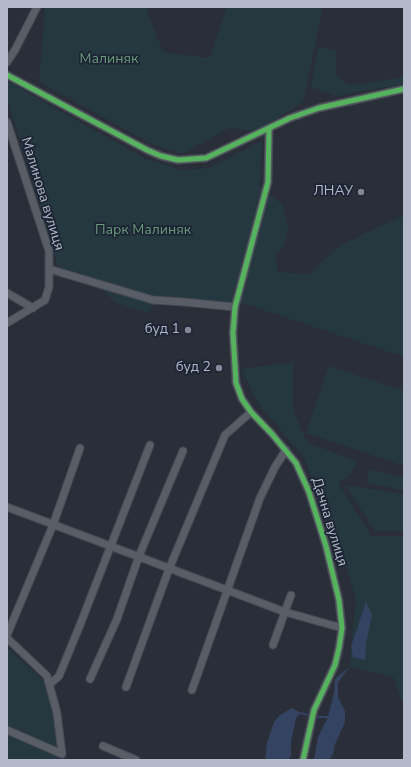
<!DOCTYPE html>
<html>
<head>
<meta charset="utf-8">
<style>
	body { margin:0 }
	#map { position:relative; width:411px; height:767px; overflow:hidden; background:#292e39; font-family:"Nunito Sans",sans-serif }
	canvas { display:block }
	.frame { position:absolute; inset:0; border:8px solid #b3b9c9; pointer-events:none }
</style>
</head>
<body>
<div id="map">
<canvas width="411" height="767"></canvas>
<div class="frame"></div>
</div>
<script>
const c = document.querySelector('canvas').getContext('2d');
c.lineJoin = 'round';
function paint(path, color) { c.fillStyle = color; c.fill(path, 'evenodd'); }
const poly = rows => new Path2D(rows.map(r => 'M' + r).join(''));
function trace(path, color, width, dash) { c.strokeStyle = color; c.lineWidth = width; c.lineCap = dash ? 'butt' : 'round'; c.setLineDash(dash || []); c.stroke(path); }
function label(font, color, halo, rows, align = 'center') {
  c.font = font + ' "Nunito Sans",sans-serif'; c.lineWidth = 3.5; c.setLineDash([]); c.textBaseline = 'middle'; c.strokeStyle = halo; c.fillStyle = color; for (const [text, x, y, turn = 0] of rows) {
    c.save(); c.translate(x, y); c.rotate((+turn || 0) * Math.PI / 180); c.textAlign = isNaN(turn) ? turn : align; if (halo) c.strokeText(text, 0, 0); c.fillText(text, 0, 0); c.restore();
  }
}
paint(poly([
	[45,7,149,7,146,9,163,52,209,58,227,7,323,7,303,102,257,131,229,128,183,154,152,144,39,82],
	[318,47,336,50,336,74,348,86,404,77,404,84,336,96,321,90,311,88],
	[7,81,144,158,179,170,209,168,262,141,259,186,282,204,288,226,285,245,275,256,278,272,310,274,340,245,400,217,404,217,404,357,245,304,158,300,148,313,114,302,99,285,61,276,7,98],
	[293,362,293,410,307,442,357,462,348,478,339,480,338,483,372,536,404,536,404,699,401,699,393,677,349,667,356,600,341,546,303,456,260,406,241,369],
	[329,366,404,391,404,466,306,433],
	[370,469,404,478,404,491,366,482],
	[345,485,404,494,404,531,375,531],
	[7,647,50,687,58,760,7,760]
]), '#26383f');
paint(poly([
	[366,602,372,615,366,643,365,660,353,657,351,647],
	[349,667,338,683,338,697,345,711,345,722,335,744,333,754,329,760,315,760,314,759,318,737,328,717,334,694,335,679],
	[292,708,301,713,296,718,291,742,291,756,288,760,265,760,267,743,274,722,280,715]
]), '#354362');
trace(poly([
	[301,713,307,715],
	[318,717,328,717]
]), '#354362', 2);
const minor = poly([
	[7,62,15,50,37,7],
	[7,75,147,150,161,156,178,160,206,158,290,118,319,108,404,89],
	[7,122,49,251,49,287,45,300,7,323],
	[269,129,268,182,235,307,233,333,236,383,242,399,251,412,272,434,296,463,309,492,326,546,339,600,342,628,339,648,335,665,314,710,303,760],
	[49,269,153,300,184,302,235,307],
	[7,293,33,308],
	[7,507,285,612,342,628],
	[7,635,53,525,80,448],
	[7,638,47,676,57,713,62,754],
	[273,645,291,595],
	[90,679,117,619,139,556,183,451],
	[50,684,59,676,80,625,150,445],
	[126,687,169,569,225,435,251,412],
	[192,690,260,498,275,467,286,450],
	[7,730,62,754],
	[103,746,136,760]
]);
trace(minor, '#454952', 9);
trace(minor, '#595d66', 7);
trace(poly([
	[7,75,147,150,161,156,178,160,206,158,290,118,319,108,404,89],
	[269,129,268,182,235,307,233,333,236,383,242,399,251,412,272,434,296,463,309,492,326,546,339,600,342,628,339,648,335,665,314,710,303,760]
]), '#56b35d', 5);
for (const [x, y, r, color] of [
	[361,192,4,"#838897"],
	[188,330,4,"#838897"],
	[219,368,4,"#838897"]
]) { const dot = new Path2D(); dot.arc(x, y, r, 0, 2 * Math.PI); c.fillStyle = color; c.fill(dot); trace(dot, '#1c2333', 1.5); }
label('14px', '#699b7b', '#1c2333', [
	["Малиняк",109,60],
	["Парк Малиняк",143,231]
]);
label('14px', '#b3b9c9', '#1c2333', [
	["ЛНАУ",353,192],
	["буд 1",180,330],
	["буд 2",211,368]
], 'right');
label('14px', '#b3b9c9', '#1c2333', [
	["Малинова вулиця",42,194,73],
	["Дачна вулиця",329,522,73]
]);
</script>
</body>
</html>
